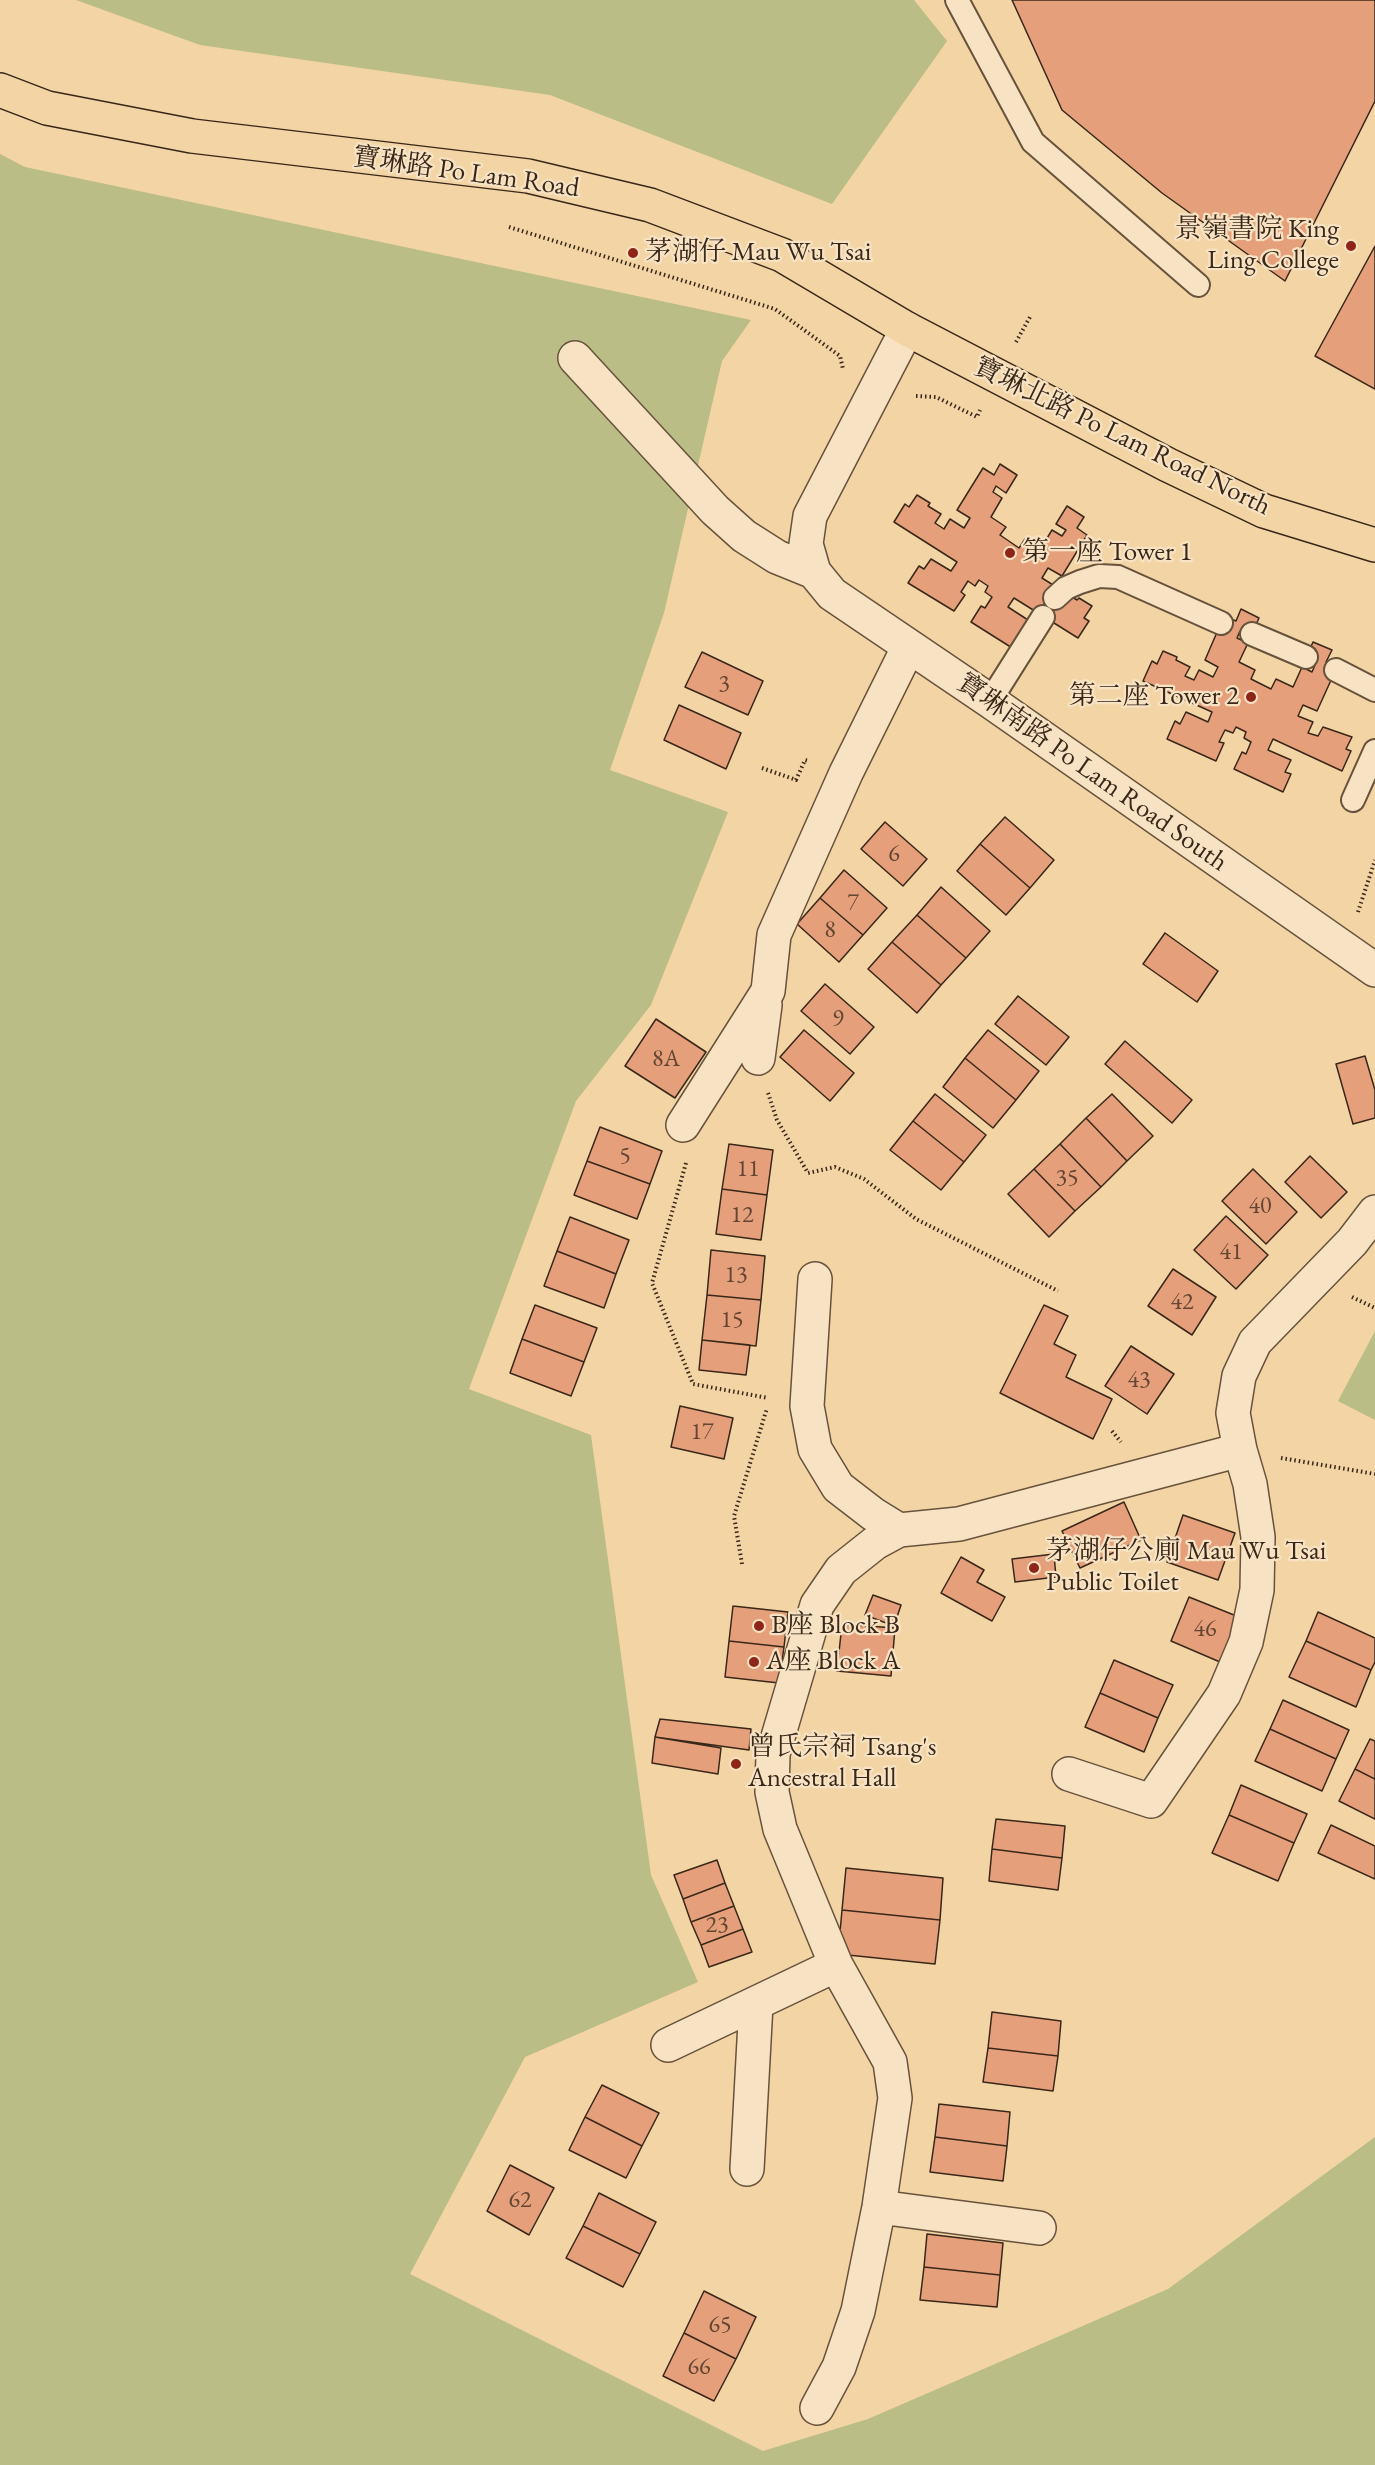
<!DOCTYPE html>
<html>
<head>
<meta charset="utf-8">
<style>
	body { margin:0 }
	canvas { display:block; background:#f3d4a5 }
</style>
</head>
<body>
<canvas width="1375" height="2465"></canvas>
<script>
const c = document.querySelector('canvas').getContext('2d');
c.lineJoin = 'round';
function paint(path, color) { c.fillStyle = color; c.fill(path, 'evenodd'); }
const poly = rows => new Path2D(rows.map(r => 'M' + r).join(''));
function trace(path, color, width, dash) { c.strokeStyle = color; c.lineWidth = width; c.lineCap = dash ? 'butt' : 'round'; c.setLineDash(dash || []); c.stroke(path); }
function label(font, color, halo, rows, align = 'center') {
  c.font = font + ' "EB Garamond","Noto Serif TC",serif'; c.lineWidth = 4.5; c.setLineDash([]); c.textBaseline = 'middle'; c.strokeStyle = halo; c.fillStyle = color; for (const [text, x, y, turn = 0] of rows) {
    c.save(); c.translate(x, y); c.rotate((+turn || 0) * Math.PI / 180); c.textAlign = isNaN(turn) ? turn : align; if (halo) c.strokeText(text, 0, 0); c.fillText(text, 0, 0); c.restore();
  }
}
paint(poly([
	[76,0,914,0,947,41,832,204,550,95,200,45],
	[0,154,25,167,751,320,722,361,664,613,610,770,728,812,651,1005,576,1101,469,1389,591,1435,651,1875,698,1982,525,2057,410,2274,763,2451,868,2419,1168,2289,1375,2137,1375,2465,0,2465],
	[1375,1331,1375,1420,1338,1401]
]), '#babd86');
const building = poly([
	[1012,0,1375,0,1375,101,1285,281,1162,193,1062,110,1012,0],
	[1375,246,1375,389,1315,356,1375,246],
	[1000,464,1017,475,1006,493,996,486,993,492,1002,498,991,517,1006,527,1000,535,1019,548,1025,539,1041,548,1052,530,1062,536,1066,530,1056,524,1067,506,1084,517,1077,528,1087,535,1062,576,1048,568,1042,578,1077,600,1079,598,1092,606,1084,618,1089,621,1078,638,1014,598,1008,607,1028,620,1017,651,971,622,981,606,985,608,992,597,985,592,988,586,979,580,975,586,968,581,961,592,965,595,954,611,908,583,919,566,924,569,931,559,951,571,957,562,894,522,905,504,909,507,917,495,930,503,928,506,941,514,935,523,944,529,950,519,964,528,970,518,957,510,983,468,994,475,1000,464],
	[1241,609,1259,618,1251,636,1240,631,1237,638,1248,643,1239,662,1255,670,1251,679,1271,689,1276,679,1293,687,1302,667,1312,672,1315,665,1305,660,1313,642,1332,650,1326,662,1337,667,1317,711,1303,705,1298,716,1313,722,1308,733,1318,736,1323,727,1352,737,1346,749,1351,751,1342,771,1273,739,1268,750,1291,760,1285,772,1291,774,1283,792,1234,769,1242,752,1246,754,1251,742,1244,738,1246,732,1236,727,1233,733,1225,730,1219,742,1224,743,1216,761,1167,739,1175,721,1180,724,1186,712,1208,722,1212,712,1143,681,1152,661,1157,664,1163,651,1177,657,1176,660,1190,667,1185,676,1194,680,1199,670,1213,677,1218,667,1205,660,1224,616,1236,621,1241,609],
	[702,652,763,681,748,715,685,687,702,652],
	[679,705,741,733,726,769,664,740,679,705],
	[1005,817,1054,860,1030,888,980,844,1005,817],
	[885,822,927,859,903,886,861,849,885,822],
	[980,844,1030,888,1006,915,957,871,980,844],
	[844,870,887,908,863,935,820,898,844,870],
	[941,887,990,931,966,958,917,915,941,887],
	[820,898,863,935,839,962,797,924,820,898],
	[917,915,966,958,941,985,892,942,917,915],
	[1165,933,1218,971,1197,1002,1143,964,1165,933],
	[892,942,941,985,917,1013,868,969,892,942],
	[825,984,874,1027,850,1054,801,1011,825,984],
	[1018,996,1069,1037,1046,1065,995,1024,1018,996],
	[656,1019,706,1052,675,1098,625,1066,656,1019],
	[804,1030,854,1073,830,1101,780,1057,804,1030],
	[988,1030,1039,1071,1016,1100,965,1058,988,1030],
	[1125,1041,1192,1100,1172,1123,1105,1064,1125,1041],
	[1365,1056,1375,1090,1375,1118,1353,1124,1336,1064,1365,1056],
	[965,1058,1016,1100,993,1128,943,1087,965,1058],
	[935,1094,986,1135,964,1162,913,1121,935,1094],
	[1112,1094,1153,1136,1127,1161,1086,1118,1112,1094],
	[1086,1118,1127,1161,1101,1187,1060,1144,1086,1118],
	[913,1121,964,1162,941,1190,890,1150,913,1121],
	[600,1127,662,1151,650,1184,587,1161,600,1127],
	[729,1144,773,1150,767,1195,722,1189,729,1144],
	[1060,1144,1101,1187,1075,1211,1034,1169,1060,1144],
	[1310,1156,1347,1192,1321,1218,1285,1182,1310,1156],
	[587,1161,650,1184,637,1219,574,1195,587,1161],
	[1034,1169,1075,1211,1049,1237,1008,1194,1034,1169],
	[1253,1169,1297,1212,1266,1244,1222,1201,1253,1169],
	[722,1189,767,1195,761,1240,716,1234,722,1189],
	[1226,1216,1268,1255,1236,1289,1194,1250,1226,1216],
	[570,1217,629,1240,616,1274,557,1251,570,1217],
	[711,1250,765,1256,761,1300,707,1295,711,1250],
	[557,1251,616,1274,604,1308,544,1286,557,1251],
	[1173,1269,1216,1297,1192,1335,1148,1306,1173,1269],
	[707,1295,761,1300,756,1346,702,1340,707,1295],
	[535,1305,597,1328,584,1362,522,1339,535,1305],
	[1044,1305,1068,1316,1054,1344,1076,1355,1066,1377,1112,1399,1093,1439,1000,1393,1044,1305],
	[522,1339,584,1362,571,1396,510,1373,522,1339],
	[702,1340,750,1345,746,1375,699,1370,702,1340],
	[1131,1346,1174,1374,1147,1414,1105,1386,1131,1346],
	[680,1406,733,1418,724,1459,671,1447,680,1406],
	[1124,1502,1141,1540,1080,1568,1062,1531,1124,1502],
	[1183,1515,1235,1533,1218,1580,1167,1562,1183,1515],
	[1054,1554,1056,1577,1015,1582,1012,1559,1054,1554],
	[961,1557,984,1570,977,1582,1005,1597,992,1621,941,1593,961,1557],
	[873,1595,901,1605,894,1626,865,1615,873,1595],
	[1189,1597,1239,1617,1220,1662,1171,1641,1189,1597],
	[733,1606,788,1612,784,1647,729,1641,733,1606],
	[1318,1612,1375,1638,1375,1662,1371,1670,1306,1641,1318,1612],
	[842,1624,895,1628,891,1676,837,1671,842,1624],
	[729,1641,784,1647,779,1683,725,1677,729,1641],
	[1306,1641,1371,1670,1356,1707,1289,1677,1306,1641],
	[1114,1660,1173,1685,1158,1718,1100,1693,1114,1660],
	[1100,1693,1158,1718,1144,1752,1085,1727,1100,1693],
	[1283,1700,1349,1730,1336,1759,1270,1729,1283,1700],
	[660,1719,751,1729,749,1750,655,1737,660,1719],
	[1270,1729,1336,1759,1322,1791,1255,1761,1270,1729],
	[655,1737,721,1748,718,1774,652,1763,655,1737],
	[1370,1739,1375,1741,1375,1779,1355,1769,1370,1739],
	[1355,1769,1375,1779,1375,1819,1339,1801,1355,1769],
	[1241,1785,1307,1814,1294,1843,1229,1815,1241,1785],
	[1229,1815,1294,1843,1278,1881,1212,1853,1229,1815],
	[996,1819,1065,1826,1062,1858,992,1849,996,1819],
	[1331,1825,1375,1846,1375,1879,1318,1853,1331,1825],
	[992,1849,1062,1858,1058,1890,989,1881,992,1849],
	[717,1860,725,1883,683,1899,674,1875,717,1860],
	[846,1868,943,1878,940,1920,842,1910,846,1868],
	[725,1883,734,1906,691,1922,683,1899,725,1883],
	[734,1906,743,1929,701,1945,691,1922,734,1906],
	[842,1910,940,1920,935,1964,838,1954,842,1910],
	[743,1929,752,1952,709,1967,701,1945,743,1929],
	[992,2012,1061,2021,1058,2056,988,2048,992,2012],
	[988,2048,1058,2056,1053,2091,983,2082,988,2048],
	[602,2085,659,2113,642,2146,585,2117,602,2085],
	[939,2104,1010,2112,1007,2146,935,2137,939,2104],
	[585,2117,642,2146,626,2178,569,2150,585,2117],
	[935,2137,1007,2146,1003,2181,930,2172,935,2137],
	[510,2165,554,2188,529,2235,487,2211,510,2165],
	[599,2193,656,2222,640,2254,583,2226,599,2193],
	[583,2226,640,2254,623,2287,566,2258,583,2226],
	[927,2234,1003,2243,1000,2275,924,2267,927,2234],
	[924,2267,1000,2275,997,2307,920,2300,924,2267],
	[704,2291,756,2317,736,2359,684,2333,704,2291],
	[684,2333,736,2359,714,2401,663,2376,684,2333]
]);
paint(building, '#e5a07b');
trace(building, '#392719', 1.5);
const lane = poly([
	[957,0,1033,142,1198,285],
	[1055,598,1066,588,1080,582,1099,576,1118,577,1221,623],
	[1252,634,1306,657],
	[1336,670,1375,690],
	[990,701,1043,617],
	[1353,800,1375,751]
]);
const street = poly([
	[907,329,810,516,806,544,814,572,832,594,990,701,1375,970],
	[575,358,715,510,744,536,777,557,814,572],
	[758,1058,765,1005],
	[683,1125,768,991,774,935,846,773,909,646],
	[815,1279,807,1406,815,1449,838,1487,873,1514,899,1530,959,1524,1240,1450],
	[1069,1774,1151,1801,1224,1694,1246,1642,1257,1590,1258,1537,1250,1484,1240,1450,1233,1413,1239,1376,1255,1342,1352,1242,1375,1212],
	[668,2045,836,1965],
	[747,2169,756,2004],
	[879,2207,1039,2228],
	[817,2408,839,2367,858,2311,879,2207,895,2098,890,2062,836,1965,780,1829,772,1792,773,1754,817,1605,841,1570,875,1543,899,1530]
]);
const primary = poly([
	[0,90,47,108,192,136,528,176,650,205,782,255,907,329,1168,465,1264,511,1375,545]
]);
trace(lane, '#68523c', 26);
trace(street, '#68523c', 36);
trace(primary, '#392719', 36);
trace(poly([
	[509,227,775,309,840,356,843,369],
	[1016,342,1030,317],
	[916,396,936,397,977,417,980,410],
	[762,768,796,780,805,760,809,761],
	[1358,912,1375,860],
	[768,1093,777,1120,808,1173,835,1167,864,1179,916,1219,1058,1291],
	[686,1163,652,1283,693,1384,768,1398],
	[1352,1297,1375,1308],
	[1112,1431,1121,1442],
	[1281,1458,1375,1474],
	[742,1564,734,1516,767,1408]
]), '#392719', 4, [1.5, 3]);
trace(lane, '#f7e3c4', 22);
trace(street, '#f7e3c4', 33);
trace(primary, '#f3d4a5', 33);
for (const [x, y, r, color] of [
	[1351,246,6,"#8f2418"],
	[633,253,6,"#8f2418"],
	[1010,553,6,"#8f2418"],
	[1251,697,6,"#8f2418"],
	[1034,1568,6,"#8f2418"],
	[759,1626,6,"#8f2418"],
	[754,1662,6,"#8f2418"],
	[736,1764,6,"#8f2418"]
]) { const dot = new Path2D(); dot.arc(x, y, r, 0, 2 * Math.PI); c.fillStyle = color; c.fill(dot); trace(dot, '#f7e3c4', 2); }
label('24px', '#644532', null, [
	["3",724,684],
	["6",894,854],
	["7",853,903],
	["8",830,930],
	["9",838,1019],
	["8A",666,1059],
	["5",625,1156],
	["11",748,1169],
	["35",1067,1178],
	["40",1260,1206],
	["12",742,1215],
	["41",1231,1252],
	["13",736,1275],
	["42",1182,1302],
	["15",732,1320],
	["43",1139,1380],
	["17",702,1432],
	["46",1205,1629],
	["23",717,1925],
	["62",520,2200],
	["65",720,2325],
	["66",699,2367]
]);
label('27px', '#392719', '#f7e3c4', [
	["寶琳路 Po Lam Road",466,173,8],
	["寶琳北路 Po Lam Road North",1122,437,26],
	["寶琳南路 Po Lam Road South",1092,773,35]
]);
label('27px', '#392719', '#f7e3c4', [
	["景嶺書院 King",1339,230,"right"],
	["Ling College",1339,261,"right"],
	["茅湖仔 Mau Wu Tsai",645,253],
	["第一座 Tower 1",1022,553],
	["第二座 Tower 2",1239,697,"right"],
	["茅湖仔公廁 Mau Wu Tsai",1046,1552],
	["Public Toilet",1046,1583],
	["B座 Block B",771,1626],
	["A座 Block A",766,1662],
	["曾氏宗祠 Tsang's",748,1748],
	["Ancestral Hall",748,1779]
], 'left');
</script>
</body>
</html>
